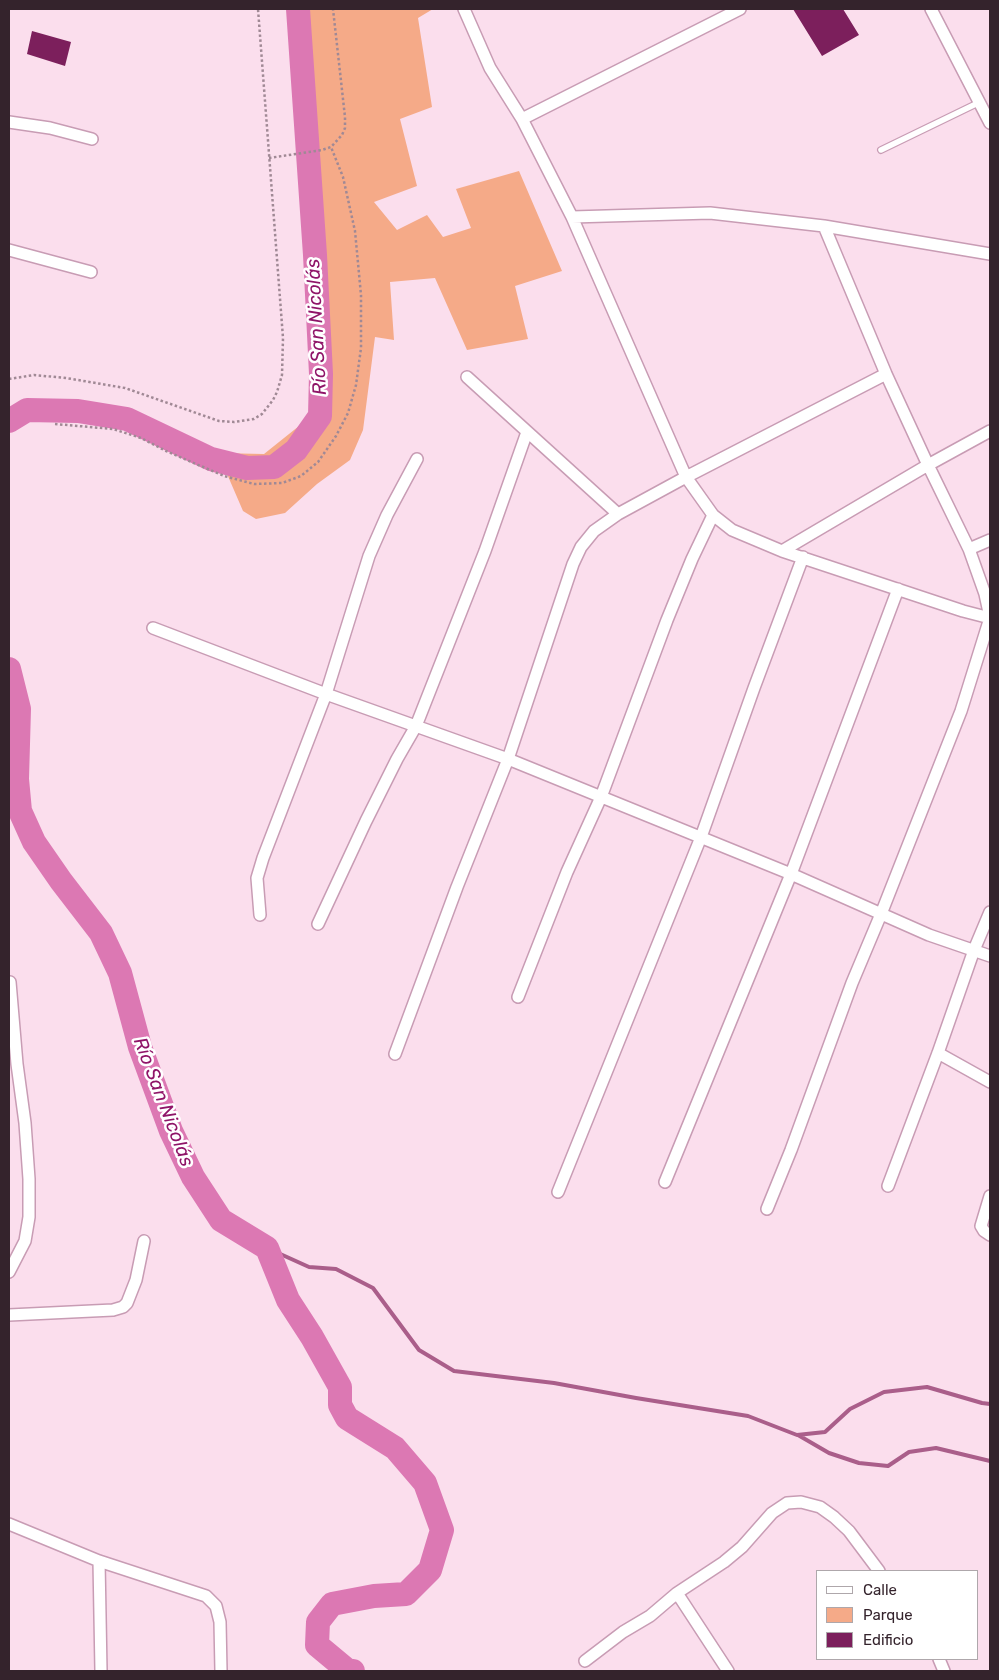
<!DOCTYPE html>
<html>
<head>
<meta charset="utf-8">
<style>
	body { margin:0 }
	#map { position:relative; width:999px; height:1680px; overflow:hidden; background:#fbdeed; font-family:Rubik,sans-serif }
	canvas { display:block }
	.frame { position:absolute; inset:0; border:10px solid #34232c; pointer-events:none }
	.legend { position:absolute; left:816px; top:1570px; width:162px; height:90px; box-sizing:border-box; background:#fff; border:1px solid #aea7ab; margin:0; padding:6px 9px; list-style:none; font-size:15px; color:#34232c }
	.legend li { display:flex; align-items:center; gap:10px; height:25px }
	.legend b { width:25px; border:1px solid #aea7ab }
</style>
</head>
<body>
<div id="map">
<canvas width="999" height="1680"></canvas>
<div class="frame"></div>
<ul class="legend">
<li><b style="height:6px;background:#fff"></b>Calle</li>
<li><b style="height:14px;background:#f5aa88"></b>Parque</li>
<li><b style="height:14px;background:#7c1f5c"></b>Edificio</li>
</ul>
</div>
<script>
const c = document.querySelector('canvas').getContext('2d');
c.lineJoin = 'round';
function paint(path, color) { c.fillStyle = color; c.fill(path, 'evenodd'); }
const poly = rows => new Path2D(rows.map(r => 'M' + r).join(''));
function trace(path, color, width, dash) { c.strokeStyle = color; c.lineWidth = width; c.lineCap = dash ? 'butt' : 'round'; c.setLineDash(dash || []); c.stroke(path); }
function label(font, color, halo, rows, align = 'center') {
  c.font = font + ' Rubik,sans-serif'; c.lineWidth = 5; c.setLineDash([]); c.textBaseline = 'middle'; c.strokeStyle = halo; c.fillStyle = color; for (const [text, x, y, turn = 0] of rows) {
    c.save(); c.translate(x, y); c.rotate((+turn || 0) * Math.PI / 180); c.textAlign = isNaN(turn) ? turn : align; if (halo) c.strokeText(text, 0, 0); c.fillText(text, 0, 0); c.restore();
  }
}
paint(poly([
	[295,9,433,9,418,18,432,107,400,119,417,186,374,202,397,230,427,215,443,237,471,228,456,189,519,171,562,271,515,286,528,339,467,350,435,278,390,282,394,340,375,337,363,430,350,460,317,484,285,513,256,519,243,511,218,453,264,454,324,406,314,213]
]), '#f5aa88');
trace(poly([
	[267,1248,309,1267,336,1269,373,1288,419,1350,454,1371,554,1383,636,1398,748,1416,797,1435,825,1432,850,1409,884,1392,927,1387,982,1403,990,1404],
	[798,1435,829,1453,859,1463,888,1466,909,1452,936,1448,990,1461]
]), '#aa5e8a', 4);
trace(poly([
	[9,421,27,410,78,411,127,419,211,459,247,468,274,467,296,450,320,416,321,374,315,255,298,9],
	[9,669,19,709,17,779,20,811,34,842,61,881,101,933,120,973,140,1047,171,1131,193,1177,221,1220,267,1248,288,1300,312,1337,340,1387,340,1405,347,1418,395,1448,425,1483,442,1530,430,1570,406,1594,374,1596,332,1604,318,1622,317,1645,347,1670,353,1671]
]), '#dc78b3', 24);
paint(poly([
	[793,9,843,9,859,35,822,56],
	[32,31,71,42,65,66,27,54]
]), '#7c1f5c');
const lane = poly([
	[881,150,980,102]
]);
const street = poly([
	[464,9,490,68,522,119,572,217,686,477,713,515,732,530,782,551,963,611,990,618],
	[931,9,990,123],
	[522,119,740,9],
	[9,122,50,128,92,139],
	[572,217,710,213,824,226,990,254],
	[824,226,886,374,928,465,969,549,985,594,990,617],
	[9,250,91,272],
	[467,377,618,514],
	[969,549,990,540],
	[782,551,928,465,990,431],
	[153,628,326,694,508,759,791,874,929,935,990,956],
	[260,915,257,878,263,858,326,694,369,556,387,515,417,459],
	[318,924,366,821,397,759,416,726,485,551,527,432],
	[518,997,567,872,601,797,667,620,692,559,713,515],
	[938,1053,990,1082],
	[395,1054,457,887,508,759,573,564,581,547,594,531,618,514,686,477,886,374],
	[665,1182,791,874,898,589],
	[888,1186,938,1053,974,950,990,912],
	[558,1192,701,837,754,688,803,557],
	[990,1196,981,1226,984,1231,990,1235],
	[767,1209,791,1150,852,983,881,914,961,711,990,618],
	[9,1272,25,1241,29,1217,29,1179,25,1123,17,1064,10,982],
	[9,1315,113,1310,123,1307,127,1303,136,1280,144,1241],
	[9,1524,99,1561,206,1596,216,1606,220,1622,221,1671],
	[99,1561,101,1671],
	[677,1593,728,1671],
	[939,1659,944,1671],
	[585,1661,623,1632,650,1616,677,1593,724,1562,742,1547,772,1513,787,1503,801,1502,820,1507,834,1517,849,1531,879,1571]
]);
trace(lane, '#c89cb4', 8);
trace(street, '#c89cb4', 14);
trace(poly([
	[269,158,322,150,331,147,342,135,345,128,345,117,333,9],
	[9,379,34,375,66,378,125,388,219,421,234,422,254,419,262,414,273,400,277,392,282,375,283,338,258,9],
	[55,424,113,429,141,438,166,451,224,476,254,484,282,483,301,476,318,462,336,436,348,413,356,385,361,348,361,295,355,231,343,177,331,147]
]), '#a08995', 2.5, [2.5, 2.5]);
trace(lane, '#fff', 5.5);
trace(street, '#fff', 11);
label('italic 19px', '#8f1568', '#fff', [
	["Río San Nicolás",317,327,-93],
	["Río San Nicolás",163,1102,69]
]);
</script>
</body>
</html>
